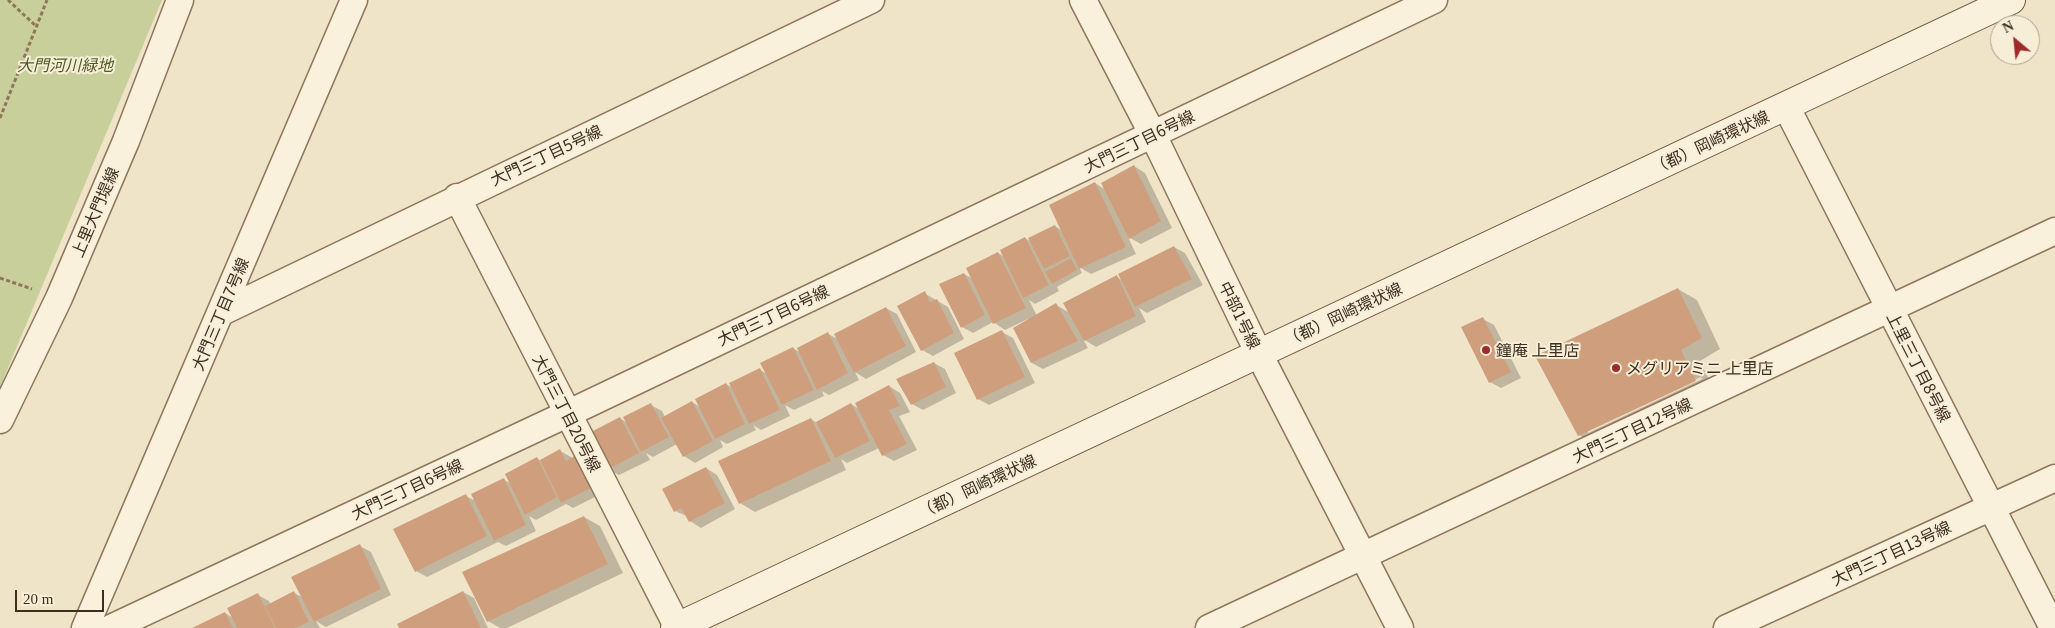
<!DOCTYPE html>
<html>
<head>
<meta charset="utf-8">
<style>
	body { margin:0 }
	#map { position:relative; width:2055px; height:628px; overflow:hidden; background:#f0e4c8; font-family:Georgia,serif }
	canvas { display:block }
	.north { position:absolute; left:1990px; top:15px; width:50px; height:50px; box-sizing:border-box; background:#f7eed8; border:1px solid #ada18e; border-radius:50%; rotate:332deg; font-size:14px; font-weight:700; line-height:20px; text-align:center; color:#3d2e20 }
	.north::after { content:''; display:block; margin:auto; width:18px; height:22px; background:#9e2a2b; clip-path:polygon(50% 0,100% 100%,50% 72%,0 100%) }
	.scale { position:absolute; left:15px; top:590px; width:89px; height:22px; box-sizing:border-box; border:2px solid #3d2e20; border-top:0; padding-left:6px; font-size:15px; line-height:18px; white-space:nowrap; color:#3d2e20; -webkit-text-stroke:4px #f7eed8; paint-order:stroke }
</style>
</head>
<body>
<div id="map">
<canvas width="2055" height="628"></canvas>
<div class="north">N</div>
<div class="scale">20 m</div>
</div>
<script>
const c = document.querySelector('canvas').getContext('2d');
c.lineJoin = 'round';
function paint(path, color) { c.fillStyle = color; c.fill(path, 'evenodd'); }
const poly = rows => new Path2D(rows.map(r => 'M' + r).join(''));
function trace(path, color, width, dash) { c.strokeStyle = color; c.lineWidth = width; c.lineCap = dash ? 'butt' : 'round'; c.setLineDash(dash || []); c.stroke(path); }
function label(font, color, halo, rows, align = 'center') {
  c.font = font + ' Georgia,"Noto Sans JP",serif'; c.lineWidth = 4; c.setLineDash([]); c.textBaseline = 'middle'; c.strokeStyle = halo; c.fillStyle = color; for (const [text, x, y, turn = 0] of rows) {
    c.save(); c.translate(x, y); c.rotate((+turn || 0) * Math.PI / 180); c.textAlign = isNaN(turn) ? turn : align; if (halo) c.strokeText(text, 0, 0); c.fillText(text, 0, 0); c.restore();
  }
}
paint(poly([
	[0,0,162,0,0,387]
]), '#c9cf9b');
paint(poly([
	[1134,166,1145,173,1172,228,1141,244,1128,237,1136,254,1091,274,1079,267,1082,273,1057,287,1059,291,1035,304,1029,300,1037,316,1056,305,1070,313,1117,277,1123,281,1174,247,1185,253,1203,285,1147,313,1139,308,1146,322,1096,347,1083,339,1088,348,1043,369,1032,363,1028,319,1005,330,993,322,973,333,962,327,964,274,973,279,998,253,1005,257,1025,238,1031,242,1055,226,1063,231,1095,183,1106,190],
	[1678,289,1697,300,1720,349,1700,361,1715,392,1598,446,1579,435],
	[1701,377,1702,379,1588,433,1588,430],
	[924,293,948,307,964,339,933,356,922,350],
	[886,308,897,314,916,352,866,379,855,372,859,380,829,395,822,391,824,396,794,410,785,405,790,416,761,430,753,425,756,430,727,444,720,440,723,447,695,463,684,456,677,444,653,457,646,453,650,460,619,475,608,469,620,418,627,423,651,405,662,411,665,417,692,402,700,407,726,384,733,388,760,370,767,374,793,348,801,353,828,334,838,339],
	[1483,319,1494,325,1521,378,1501,388,1490,382],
	[1002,332,1013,338,1035,383,989,405,978,399],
	[934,363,945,369,956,393,923,410,912,404],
	[889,386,900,393,910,412,899,416,917,450,894,461,883,455,879,448,847,463,841,459,846,470,755,512,740,503,811,419,817,423,851,404,859,409],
	[560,451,571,457,603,493,573,508,566,504,536,520,529,516,536,531,506,546,498,542,427,577,416,571,466,496,476,501,504,480,510,483,537,458,541,461],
	[706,468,717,475,735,509,701,528,690,521,687,516,675,511],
	[584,517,600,526,623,573,507,628,500,628,488,621],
	[360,546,371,552,391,595,326,627,316,621,320,628,195,628,225,613,233,618,258,595,269,601,271,605,294,593,304,598],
	[463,592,474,598,488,628,400,628]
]), '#0003');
paint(poly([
	[1134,165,1161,221,1129,239,1101,183],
	[1095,182,1126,247,1079,269,1049,205],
	[1055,225,1070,256,1044,269,1028,238],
	[1025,237,1049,285,1023,298,1000,250],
	[1174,246,1192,279,1135,307,1118,274],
	[998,252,1026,308,993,324,966,268],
	[1071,258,1077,270,1052,284,1045,272],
	[964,273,985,315,961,328,939,284],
	[1117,275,1136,316,1084,341,1063,303],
	[1678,288,1702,338,1681,350,1696,381,1578,436,1535,356],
	[925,291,930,302,937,299,954,333,921,351,897,306],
	[1056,303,1078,341,1031,363,1013,328],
	[886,307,906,346,854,373,834,334],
	[1483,317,1511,372,1489,383,1461,327],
	[1002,330,1025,377,977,400,954,353],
	[828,332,848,373,817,390,797,348],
	[793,347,814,390,782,405,760,363],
	[934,362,946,387,911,405,896,379],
	[760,368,780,410,749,424,729,383],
	[726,383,745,424,715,439,695,399],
	[889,385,900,406,889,410,907,444,882,456,855,403],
	[692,401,713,441,683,457,661,418],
	[651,403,669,437,641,452,623,417],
	[851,403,870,441,835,458,816,422],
	[620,417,639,453,607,470,589,433],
	[811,418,831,461,739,504,718,461],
	[560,449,566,461,576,455,593,487,561,503,540,460],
	[537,457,557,497,525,515,505,474],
	[706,467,725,503,689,522,681,508,674,512,662,489],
	[504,478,526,525,494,541,471,494],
	[466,494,487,536,415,572,393,529],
	[584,516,608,564,487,622,462,572],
	[360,544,381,589,314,622,291,577],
	[294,591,309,622,295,628,276,628,265,606],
	[463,591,481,628,399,628,397,624],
	[258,593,275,628,237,628,227,608],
	[225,612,233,628,192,628]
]), '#cf9f7d');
const street = poly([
	[1083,0,1153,135,1259,354,1400,628],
	[1786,106,2053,628],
	[457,197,678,628],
	[222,312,871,0],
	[0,420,59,298,126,141,180,0],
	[85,628,354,0],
	[111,628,567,414,1434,0],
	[1209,628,2055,231],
	[1727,628,2055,478]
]);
const secondary = poly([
	[675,628,2011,0]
]);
trace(street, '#8d765c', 29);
trace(secondary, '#6f573f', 30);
trace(poly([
	[8,0,36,26],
	[0,118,47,0],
	[0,278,32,289]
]), '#8d765c', 3, [4, 2.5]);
trace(street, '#faf1dc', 26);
trace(secondary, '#faf1dc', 28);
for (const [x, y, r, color] of [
	[1486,350,5,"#9e2a2b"],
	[1616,368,5,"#9e2a2b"]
]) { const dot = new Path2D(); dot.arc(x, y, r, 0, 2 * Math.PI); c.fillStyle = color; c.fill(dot); trace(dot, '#f7eed8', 2); }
label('italic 16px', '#4d5a26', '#f7eed8', [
	["大門河川緑地",65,65]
]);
label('16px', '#3d2e20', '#f7eed8', [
	["大門三丁目6号線",1139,141,-26],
	["（都）岡崎環状線",1710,142,-25],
	["大門三丁目5号線",546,155,-25],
	["上里大門堤線",95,212,-67],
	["大門三丁目7号線",220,314,-67],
	["（都）岡崎環状線",1343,314,-25],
	["大門三丁目6号線",773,315,-25],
	["中部1号線",1240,315,64],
	["上里三丁目8号線",1919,367,63],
	["大門三丁目20号線",567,413,63],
	["大門三丁目12号線",1632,430,-25],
	["（都）岡崎環状線",977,486,-25],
	["大門三丁目6号線",407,489,-25],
	["大門三丁目13号線",1891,553,-25]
]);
label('16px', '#3d2e20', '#f7eed8', [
	["鐘庵 上里店",1496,350],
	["メグリアミニ 上里店",1626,368]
], 'left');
</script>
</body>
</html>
